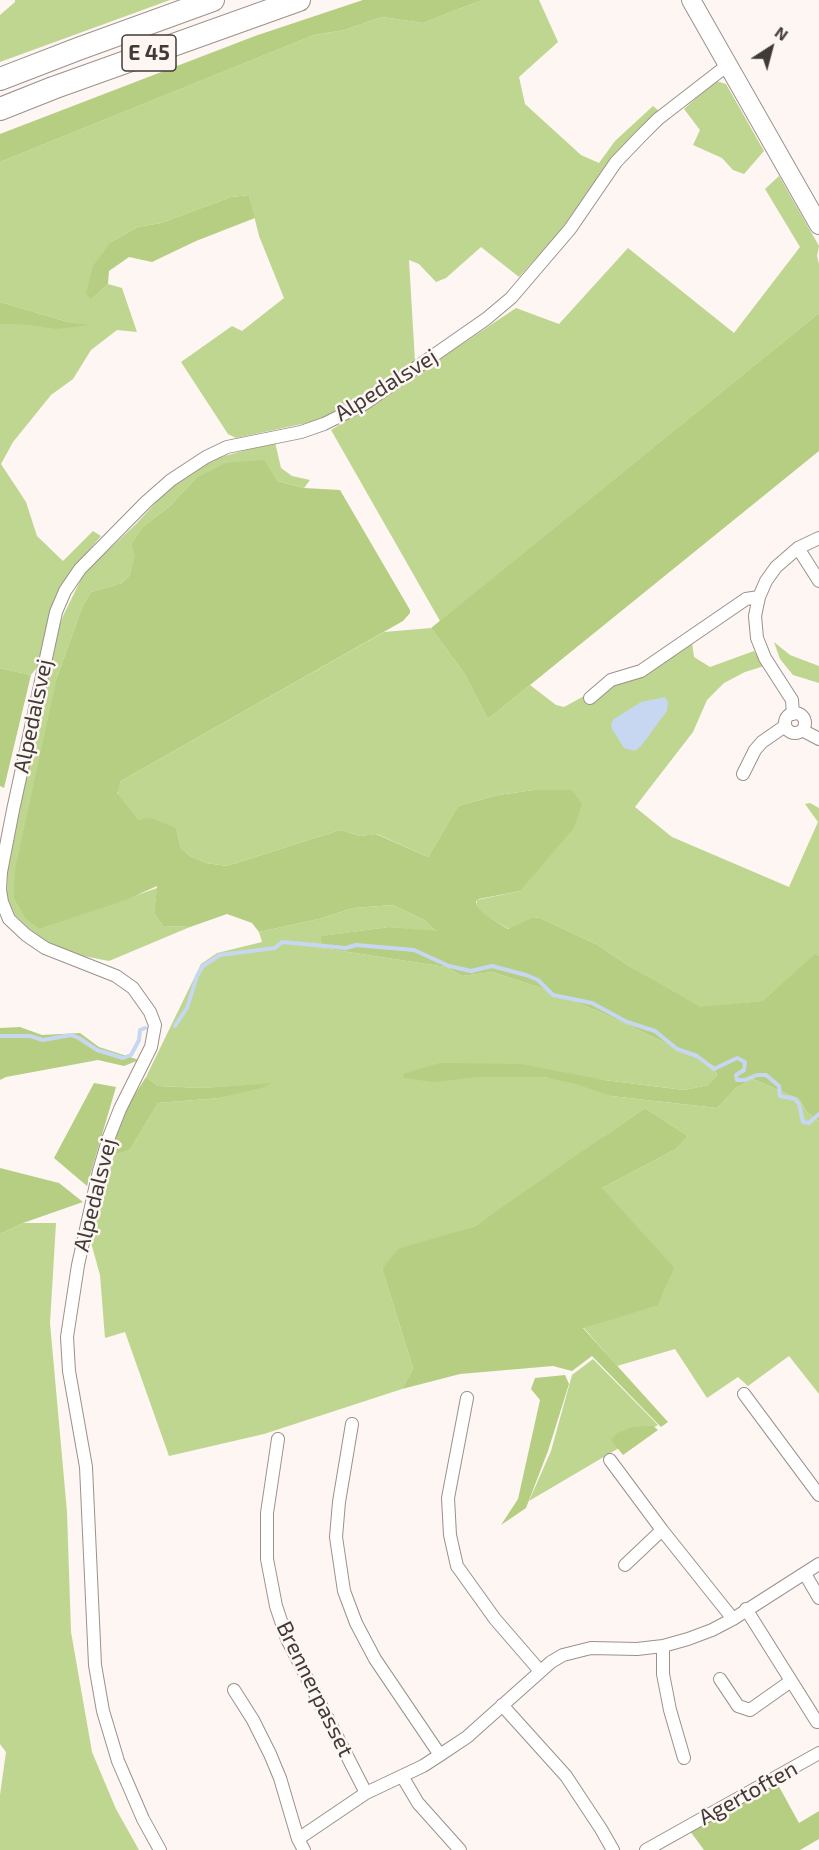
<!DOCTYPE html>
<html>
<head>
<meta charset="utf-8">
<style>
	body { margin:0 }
	#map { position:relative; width:819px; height:1850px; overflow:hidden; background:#fdf6f2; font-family:"Exo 2",sans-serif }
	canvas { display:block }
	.north { position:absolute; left:741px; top:18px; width:60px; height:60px; -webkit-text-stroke:4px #fdf6f2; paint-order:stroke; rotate:36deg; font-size:16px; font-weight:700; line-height:24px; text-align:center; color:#403b38 }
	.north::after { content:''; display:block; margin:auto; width:21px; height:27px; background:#403b38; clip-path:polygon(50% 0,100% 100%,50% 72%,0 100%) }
</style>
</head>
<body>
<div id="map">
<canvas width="819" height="1850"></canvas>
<div class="north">N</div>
</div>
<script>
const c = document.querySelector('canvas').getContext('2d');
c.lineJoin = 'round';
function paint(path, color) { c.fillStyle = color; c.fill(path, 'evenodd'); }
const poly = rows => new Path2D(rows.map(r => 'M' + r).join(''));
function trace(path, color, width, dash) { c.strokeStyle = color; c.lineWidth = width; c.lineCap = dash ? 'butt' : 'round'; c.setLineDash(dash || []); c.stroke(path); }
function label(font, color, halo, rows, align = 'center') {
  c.font = font + ' "Exo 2",sans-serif'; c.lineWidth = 5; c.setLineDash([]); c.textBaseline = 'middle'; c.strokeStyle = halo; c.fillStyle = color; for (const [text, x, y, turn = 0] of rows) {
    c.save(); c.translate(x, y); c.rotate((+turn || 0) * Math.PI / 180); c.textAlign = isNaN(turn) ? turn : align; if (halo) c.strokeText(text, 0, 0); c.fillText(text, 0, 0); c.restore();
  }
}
paint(poly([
	[15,0,170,0,0,62,0,15,15,2],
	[482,0,539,0,558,42,519,77,525,104,581,155,599,163,615,141,653,106,659,111,608,164,558,234,519,277,481,247,446,278,436,282,419,264,409,260,415,362,321,420,236,438,228,434,181,362,232,326,242,331,284,298,259,236,249,195,231,197,161,223,138,227,111,242,92,299,108,284,122,288,137,332,117,330,91,350,73,379,51,395,13,442,1,464,26,502,37,536,63,561,93,531,101,536,69,574,53,606,39,665,31,675,0,668,0,324,87,325,68,322,0,302,0,162,314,35,344,30,382,17,423,23],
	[716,81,726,84,764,151,744,174,733,170,722,158,693,145,700,130,684,109],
	[779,176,819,246,817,256,819,264,819,313,440,621,331,430,368,407,516,308,559,324,628,248,734,333,800,247,765,189],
	[275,442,281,468,292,476,310,480,304,488,277,481,196,478,170,506,145,525,130,575,122,583,91,592,83,605,57,677,40,929,157,888,154,913,163,926,190,927,109,961,78,955,44,940,31,930,15,915,7,896,8,859,51,650,63,616,84,573,136,524,170,487,188,472,221,457],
	[431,628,464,673,488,719,530,685,556,705,564,707,586,695,614,685,692,643,694,657,710,667,754,651,764,666,745,672,724,683,707,700,693,732,635,807,672,837,789,887,818,822,805,804,810,803,819,808,819,956,815,955,762,1001,699,1008,629,966,596,944,540,918,533,917,509,929,484,915,476,905,477,900,520,891,572,790,534,790,498,795,458,806,428,857,377,834,360,836,340,830,227,866,206,863,190,856,181,848,176,828,139,820,118,795,117,791,121,781,384,632],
	[774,642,790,655,819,666,819,683,793,675,780,659],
	[393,905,424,920,437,932,389,927,322,936,322,948,446,967,462,976,492,972,538,987,600,1012,714,1066,717,1075,708,1085,684,1090,604,1080,453,1067,587,1082,611,1096,717,1108,736,1088,753,1079,799,1099,807,1112,819,1121,819,1394,789,1356,748,1386,738,1377,707,1398,675,1349,617,1366,583,1327,657,1306,602,1188,676,1149,688,1136,645,1108,602,1138,602,1140,475,1226,398,1250,382,1268,413,1368,402,1389,264,1434,169,1456,125,1332,105,1338,100,1275,90,1239,114,1155,130,1150,158,1103,220,1098,272,1084,202,1088,158,1086,146,1077,201,964,217,953,262,942,259,932,319,919,353,908],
	[23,1223,56,1223,50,1323,67,1512,71,1632,92,1752,116,1809,139,1850,0,1850,0,1795,6,1752,0,1744,0,1234],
	[593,1359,658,1425,529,1501,551,1451,572,1375]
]), '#bed68f');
paint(poly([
	[363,0,482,0,423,23,382,17,344,30,314,35,0,162,0,134,255,36],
	[249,195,255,218,196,241,152,262,129,257,109,271,108,284,92,299,86,294,93,266,111,242,138,227,161,223,231,197],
	[0,302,68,322,90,325,57,329,29,325,0,324],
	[819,313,819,451,488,719,464,673,431,628],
	[264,460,277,481,304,488,340,490,410,610,410,613,403,621,121,781,117,793,139,820,150,818,176,828,181,848,190,856,206,863,227,866,340,830,360,836,376,834,428,857,458,806,498,795,534,790,572,790,582,805,573,829,520,891,479,899,476,901,476,905,485,915,508,929,533,917,540,918,596,944,629,966,700,1007,762,1001,815,954,819,956,819,1121,807,1112,799,1099,753,1079,736,1088,717,1108,611,1096,576,1084,544,1077,478,1077,434,1082,404,1078,403,1074,440,1063,520,1064,604,1080,684,1090,708,1085,717,1075,714,1066,600,1012,538,987,492,972,462,976,446,967,322,948,321,936,389,927,436,931,424,920,393,905,353,908,319,919,259,932,252,923,227,914,190,927,163,926,154,913,157,886,128,899,40,929,26,919,14,898,15,870,57,677,83,605,91,592,122,583,130,575,135,556,132,544,145,525,170,506,196,478,226,463],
	[0,668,31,675,4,788,0,786],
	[20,1027,42,1035,80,1033,99,1047,139,1060,124,1066,98,1060,6,1077,0,1080,0,1028],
	[146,1077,158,1086,202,1088,274,1083,261,1088,220,1098,158,1103,130,1150,114,1155,111,1147,126,1108],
	[94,1083,116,1087,87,1186,54,1158],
	[645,1108,688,1136,676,1149,602,1188,674,1268,657,1306,583,1328,668,1422,661,1427,592,1356,572,1371,553,1366,460,1374,402,1389,413,1368,382,1268,398,1249,475,1226],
	[0,1168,59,1183,83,1202,23,1223,0,1234],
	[565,1375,569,1384,548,1451,526,1508,501,1525,518,1499,540,1400,531,1389,535,1378],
	[653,1426,658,1430,623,1455,611,1440,617,1433,633,1427],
	[777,1783,799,1823,819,1811,819,1839,800,1850,704,1850,690,1831]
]), '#b5ce81');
paint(poly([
	[665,697,668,702,667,711,641,746,635,751,624,748,612,729,611,724,614,719,641,702]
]), '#c7d7f2');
trace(poly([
	[175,1026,187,1008,197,976,203,966,220,955,275,948,282,942,346,948,356,945,414,950,449,966,471,971,492,966,526,975,538,980,553,995,592,1003,627,1022,655,1031,677,1049,697,1056,714,1069,737,1058,745,1062,744,1070,736,1075,737,1080,745,1080,757,1075,766,1075,779,1086,780,1096,795,1099,799,1104,803,1122,809,1123,819,1114],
	[0,1036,30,1036,43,1040,71,1035,79,1038,97,1050,123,1058,131,1055,139,1040,140,1030,145,1028]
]), '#c7d7f2', 4);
const street = poly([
	[798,548,819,581],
	[590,698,611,680,641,671,746,599,759,597],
	'785 723a10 10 0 1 1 20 0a10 10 0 1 1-20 0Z',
	[793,714,792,700,765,658,757,638,755,616,759,597,766,581,776,567,798,548,819,538],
	[802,730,819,739],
	[743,774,755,750,762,742,785,726],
	[744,1394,819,1495],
	[467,1398,448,1498,450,1535,457,1566,495,1619,540,1671],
	[352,1424,339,1502,336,1537,344,1591,356,1623,375,1659,440,1755],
	[278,1439,267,1513,267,1559,276,1606,287,1639,366,1793],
	[610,1460,662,1530,733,1619],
	[625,1565,662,1530],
	[805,1574,819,1598],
	[746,1609,817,1722],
	[663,1646,663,1674,670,1710,684,1758],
	[720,1679,738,1706,750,1710,791,1681],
	[234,1690,253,1720,270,1754,280,1778,298,1839,304,1850],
	[502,1705,566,1776,601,1829,613,1850],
	[402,1776,418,1803,460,1850],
	[298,1839,366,1793,423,1766,440,1755,467,1737,551,1662,563,1655,591,1648,637,1649,663,1646,688,1639,712,1630,733,1619,819,1564],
	[160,1850,143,1819,118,1761,103,1711,95,1665,86,1467,69,1371,67,1337,78,1265,99,1171,109,1137,120,1109,151,1047,155,1025,150,1012,133,988,116,976,45,948,26,935,9,919,2,902,0,890,1,872,13,810,56,612,65,591,80,569,146,502,171,480,206,457,227,447,301,432,324,424,364,404,486,319,511,298,570,229,616,162,640,137,658,119,729,64],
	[646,1850,819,1753]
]);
const secondary = poly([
	[691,0,819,225]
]);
const highway = poly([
	[0,79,78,49,213,0],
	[0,109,53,88,299,0]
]);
trace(street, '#9c918b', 14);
trace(secondary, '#9c918b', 20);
trace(highway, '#9c918b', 24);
trace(street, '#fff', 12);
trace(secondary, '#fff', 18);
trace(highway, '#fff', 22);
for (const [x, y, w] of [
	[149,53,54]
]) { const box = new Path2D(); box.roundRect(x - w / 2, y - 18, w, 36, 4.5); c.fillStyle = '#fdf6f2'; c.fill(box); trace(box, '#403b38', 1.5); }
label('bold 21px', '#403b38', null, [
	["E 45",149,53]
]);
label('22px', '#403b38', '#fdf6f2', [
	["Alpedalsvej",386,385,-32],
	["Alpedalsvej",33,716,-78],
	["Alpedalsvej",95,1195,-76],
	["Brennerpasset",315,1689,64],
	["Agertoften",748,1793,-29]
]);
</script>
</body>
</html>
